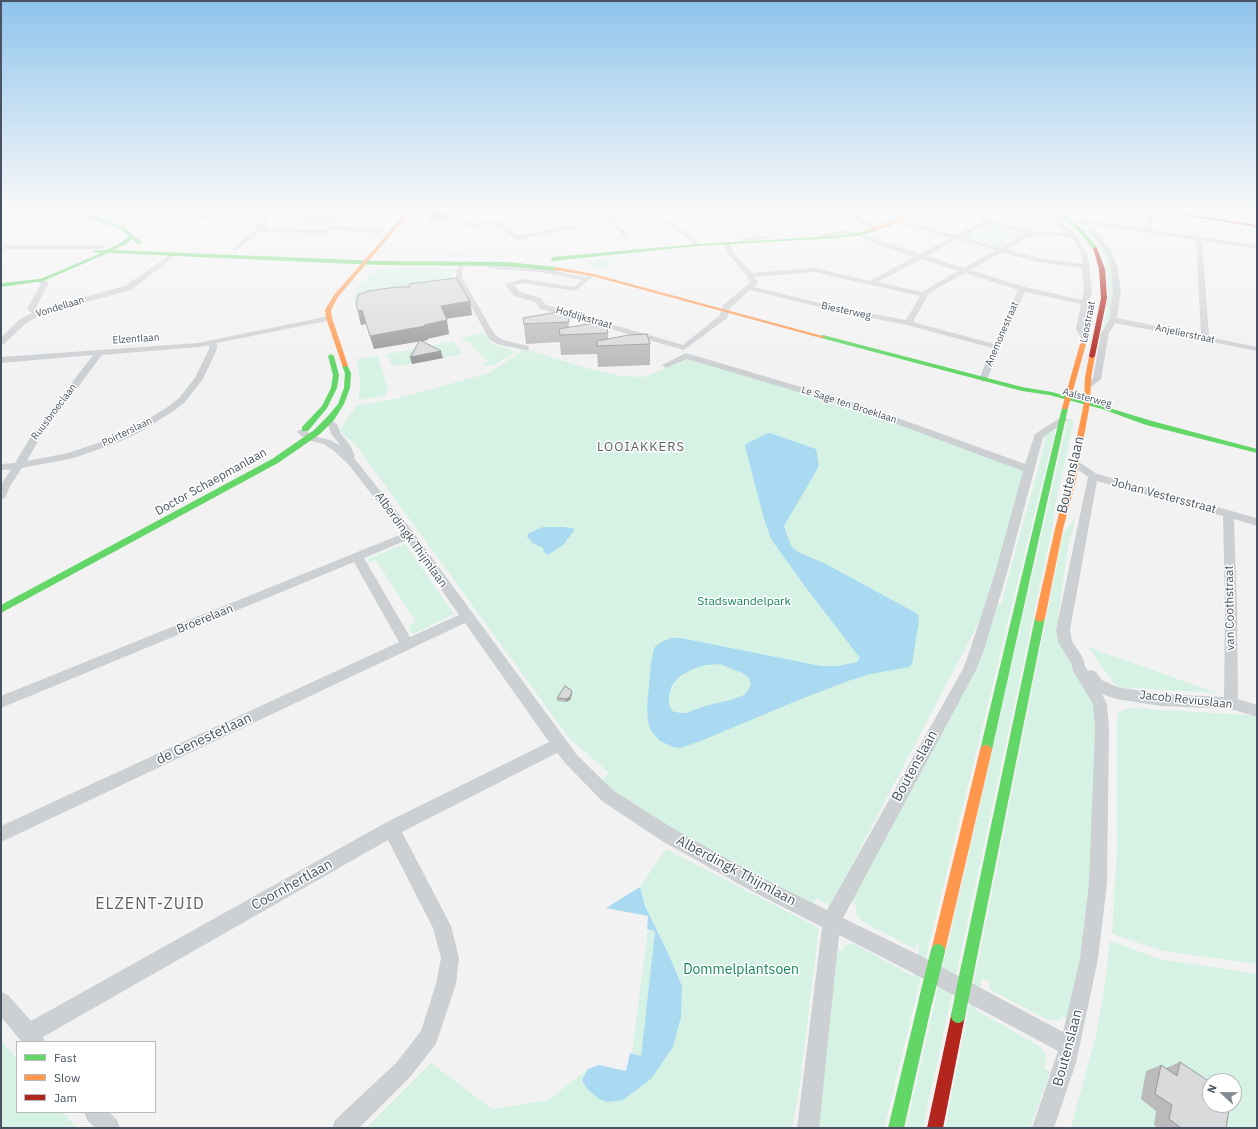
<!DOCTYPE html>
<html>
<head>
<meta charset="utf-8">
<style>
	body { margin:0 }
	#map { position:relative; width:1258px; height:1129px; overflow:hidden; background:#f2f2f2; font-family:"IBM Plex Sans",sans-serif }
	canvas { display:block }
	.frame { position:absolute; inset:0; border:2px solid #485260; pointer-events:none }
	.legend { position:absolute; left:16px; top:1041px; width:140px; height:72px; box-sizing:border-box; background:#fff; border:1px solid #b6babf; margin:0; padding:5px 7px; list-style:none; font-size:12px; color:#485260 }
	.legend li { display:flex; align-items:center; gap:8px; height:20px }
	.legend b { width:20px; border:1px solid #b6babf }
	.north { position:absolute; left:1202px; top:1073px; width:40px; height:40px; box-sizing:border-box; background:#fff; border:1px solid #b6babf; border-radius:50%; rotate:292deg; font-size:11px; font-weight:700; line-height:16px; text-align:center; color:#485260 }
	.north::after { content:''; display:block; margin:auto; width:14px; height:18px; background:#848a93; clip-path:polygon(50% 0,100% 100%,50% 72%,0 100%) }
</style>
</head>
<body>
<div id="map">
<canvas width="1258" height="1129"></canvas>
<div class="frame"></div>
<ul class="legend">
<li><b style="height:5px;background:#63d668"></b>Fast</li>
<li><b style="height:5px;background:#ff974d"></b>Slow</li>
<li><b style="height:5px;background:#b3261e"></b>Jam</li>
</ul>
<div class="north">N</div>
</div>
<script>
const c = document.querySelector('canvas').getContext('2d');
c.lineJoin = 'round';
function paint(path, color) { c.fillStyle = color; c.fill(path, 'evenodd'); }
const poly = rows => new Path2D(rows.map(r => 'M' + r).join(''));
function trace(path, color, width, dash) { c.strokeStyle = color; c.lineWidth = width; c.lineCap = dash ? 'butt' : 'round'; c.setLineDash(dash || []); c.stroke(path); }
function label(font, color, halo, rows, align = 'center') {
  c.font = font + ' "IBM Plex Sans",sans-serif'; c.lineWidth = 3; c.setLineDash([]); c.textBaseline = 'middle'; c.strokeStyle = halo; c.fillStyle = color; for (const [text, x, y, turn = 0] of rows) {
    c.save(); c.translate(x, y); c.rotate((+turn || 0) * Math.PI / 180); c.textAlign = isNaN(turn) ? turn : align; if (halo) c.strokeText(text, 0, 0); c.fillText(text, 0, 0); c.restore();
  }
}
paint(poly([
	[355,210,339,224,296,227,297,214]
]), '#e4e3e4');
paint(poly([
	[1063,210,1084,224,1092,231,1104,247,1111,262,1115,290,1110,319,1103,330,1109,293,1104,256,1097,244,1086,232,1087,229],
	[987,223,999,225,997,227,1013,232,1016,230,1025,234,1019,237,1011,235,1000,241,1007,244,1000,247,990,245,992,244,973,238,970,240,963,237,968,233,977,235,989,229,981,226],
	[394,251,430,253,477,255,477,257,391,253],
	[617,257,618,258,608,265,603,271,587,265,586,263,579,262],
	[408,267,454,269,451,278,452,281,358,301,354,299,356,288,373,272,378,269],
	[482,332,491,343,516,352,495,364,487,366,482,365,488,362,467,340,463,341,460,339],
	[453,341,463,354,446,358,428,347],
	[423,348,414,355,411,363,406,365,392,365,387,354],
	[523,350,528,350,590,369,621,376,644,377,689,359,857,409,1028,471,979,622,830,906,816,898,814,904,750,874,625,801,602,780,609,773,569,738,355,444,339,431,356,406,396,399,489,373],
	[378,356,388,391,384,396,359,400,360,383,357,359],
	[1068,419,1074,420,1055,507,1053,525,923,1128,906,1128],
	[1053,430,1055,430,884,1128,816,1128,836,949,842,951,844,946,848,944,854,944,913,976,920,946,917,944,915,949,863,922,856,914,856,905,850,901,996,602,1001,604,1046,440,1043,436],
	[1076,517,1068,547,1056,632,1058,640,1091,692,1096,706,1094,844,1080,964,1069,1021,1063,1016,1059,1020,1048,1020,989,989,990,982,982,978,976,1010,1039,1046,1045,1053,1046,1060,1044,1068,1050,1072,1030,1128,945,1128,1063,534],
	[405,544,454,614,413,634,408,626,416,622,376,560,369,563,367,559],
	[1088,647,1217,693,1117,687],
	[1129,708,1248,715,1257,717,1257,964,1163,951,1112,934,1117,851,1117,717,1119,712],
	[666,849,819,928,800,1083,792,1128,366,1128,431,1063,492,1109,548,1100,588,1069,582,1080,651,1079,667,951,645,906,640,887],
	[648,929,655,931,641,1056,632,1053],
	[1110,941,1160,959,1257,974,1257,1128,1071,1128,1096,1035,1104,992],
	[1210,1081,1234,1081,1234,1105,1210,1105],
	[1,1040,17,1059,17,1112,63,1112,77,1128,1,1128]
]), '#d6f2e4');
paint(poly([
	[770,433,816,449,819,465,818,468,784,526,791,546,798,552,826,564,916,613,919,616,918,626,912,664,909,667,871,674,848,681,796,701,703,740,681,748,673,747,660,741,651,731,648,721,647,708,651,662,654,648,661,642,671,638,681,638,821,666,838,666,857,662,860,658,804,585,771,539,764,519,745,446,746,444,766,434],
	[720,664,742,673,749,678,751,683,749,689,744,695,731,700,708,705,686,713,680,713,672,711,669,704,669,695,672,685,680,676,693,669,706,665],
	[543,527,564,527,575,529,564,544,548,555,544,552,543,548,534,544,527,537,529,533],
	[640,887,645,906,667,951,682,986,681,1017,673,1047,651,1079,623,1100,608,1102,599,1099,587,1089,582,1080,588,1069,599,1065,626,1071,630,1053,641,1056,655,931,647,929,648,916,606,908]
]), '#a9daf1');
trace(poly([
	[262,229,275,230]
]), '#d0d2d5', 6, [6, 3.5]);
paint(poly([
	[131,210,143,210,165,217,248,215,266,214,269,210,273,210,273,213,307,210,330,210,327,212,270,217,261,230,235,251,232,249,233,248,257,228,264,217,165,221,137,212,101,222,98,220,131,210],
	[505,210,522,213,536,210,547,210,522,217,503,213,502,212,505,210],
	[593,210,600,210,612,218,627,234,627,236,623,236,608,220,593,210],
	[648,210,654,210,659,215,686,232,701,245,696,246,682,234,655,217,648,210],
	[710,210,717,210,722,213,759,210,782,210,779,212,722,217,716,215,710,210],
	[843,210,850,210,878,229,873,230,861,224,843,210],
	[906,210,914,210,887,223,888,227,884,227,881,222,882,221,906,210],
	[971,210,978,210,989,220,1031,231,1067,233,1050,218,1047,212,1050,210,1052,211,1055,216,1075,234,1087,253,1089,265,1090,267,1089,269,1092,290,1084,329,1089,338,1088,340,1082,340,1076,329,1081,304,1025,292,987,379,983,382,979,379,992,348,907,325,832,310,750,290,730,308,727,318,684,350,540,309,535,302,514,296,505,284,523,279,574,287,582,280,539,272,494,269,475,264,478,262,494,265,539,268,586,277,590,274,594,274,594,276,575,291,523,283,514,285,520,292,541,298,546,305,683,345,720,315,723,305,750,283,747,276,728,254,723,243,724,242,728,242,734,253,752,273,814,268,870,281,914,257,884,247,855,235,848,234,820,238,818,237,818,235,848,230,920,254,951,238,896,222,896,220,956,235,983,221,971,210],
	[988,223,1026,233,1000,248,962,237,988,223],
	[1032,235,1071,237,1081,253,1082,264,1038,258,1007,249,1032,235],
	[957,239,996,250,964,268,926,256,957,239],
	[1002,252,1038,262,1082,268,1084,290,1082,300,1025,287,970,270,1002,252],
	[921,259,958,271,922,292,878,282,921,259],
	[814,272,871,285,920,296,906,320,832,306,754,287,758,283,754,277,814,272],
	[965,273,1018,290,994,344,913,322,929,293,965,273],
	[1148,210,1154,210,1152,230,1257,245,1257,249,1202,241,1209,337,1257,347,1257,351,1115,323,1109,333,1101,379,1091,387,1085,387,1084,385,1085,383,1093,378,1101,333,1109,320,1113,290,1111,265,1106,252,1091,232,1078,221,1081,219,1146,229,1148,210],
	[1088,224,1196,240,1201,335,1117,318,1121,290,1117,265,1111,251,1095,230,1088,224],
	[462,219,466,219,472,224,497,220,518,236,576,225,579,227,517,240,494,223,471,228,462,221,462,219],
	[333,226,381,229,384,231,381,233,334,230,323,234,275,232,272,230,275,228,322,230,333,226],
	[766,236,768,237,768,239,747,241,741,244,738,242,745,237,766,236],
	[1,245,102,245,105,247,102,249,1,249,1,245],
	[174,252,177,254,176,255,131,290,40,315,25,324,4,344,1,344,1,338,19,320,32,313,28,310,28,307,41,284,37,280,39,279,43,279,49,283,36,307,38,310,125,286,174,252],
	[462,262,465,264,462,270,462,278,495,335,503,340,528,346,529,348,528,350,525,350,497,344,489,339,456,278,456,270,460,263,462,262],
	[329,316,333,318,332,320,217,343,217,349,203,379,185,402,175,410,142,431,119,442,74,458,22,468,10,486,5,498,1,499,1,484,11,470,1,470,1,464,15,463,31,436,93,355,1,363,1,357,198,343,329,316],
	[209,345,209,349,195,378,179,398,169,406,136,427,113,438,68,453,27,461,39,439,102,355,198,347,209,345],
	[686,353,862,405,1025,464,1035,434,1060,418,1066,418,1068,420,1043,437,1007,573,984,650,976,670,843,918,923,957,1063,1032,1080,959,1089,883,1095,728,1093,704,1073,671,1071,663,1058,642,1056,630,1088,477,1070,464,1071,462,1079,462,1097,474,1257,518,1257,526,1234,519,1237,606,1238,699,1257,705,1257,717,1231,709,1161,706,1116,699,1102,694,1107,704,1109,728,1107,883,1098,959,1076,1063,1054,1128,1032,1128,1058,1051,909,971,839,935,819,1128,797,1128,822,927,748,889,662,841,602,801,567,765,557,753,402,832,451,926,459,958,456,984,436,1044,410,1077,359,1128,332,1128,335,1120,396,1063,421,1031,436,984,441,958,433,928,388,840,43,1037,45,1042,21,1041,1,1017,1,992,8,995,31,1021,385,823,549,742,465,623,1,842,1,826,399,642,354,562,1,708,1,696,402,534,349,465,334,451,324,444,307,440,297,432,299,430,305,430,313,436,330,440,341,446,331,434,329,427,323,421,328,418,337,424,341,434,350,445,355,456,354,458,413,532,577,755,614,791,674,829,760,877,827,910,963,669,970,650,995,573,1023,471,856,409,687,359,666,368,662,365,686,353],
	[1097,481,1223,516,1225,606,1224,697,1161,694,1117,687,1102,680,1096,672,1091,670,1088,671,1085,666,1083,658,1072,641,1070,630,1097,481],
	[407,540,459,615,410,637,364,558,407,540],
	[84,1112,109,1112,117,1120,120,1128,95,1128,87,1120,84,1112]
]), '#cdd0d3');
paint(poly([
	[65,210,72,210,92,215,124,227,142,243,138,244,132,239,126,244,113,250,379,261,507,262,556,267,559,269,556,271,507,266,379,265,108,253,43,281,1,287,1,283,40,279,50,275,101,253,94,252,94,250,106,250,122,242,129,236,120,229,65,210],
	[1054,210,1059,210,1083,230,1097,247,1097,249,1093,249,1079,232,1054,210],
	[875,228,877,230,867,234,836,238,698,246,553,261,550,259,553,257,698,244,836,236,864,232,875,228],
	[823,335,1022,387,1052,392,1106,407,1152,421,1257,449,1257,453,1146,425,1102,409,1049,395,1022,391,821,338,821,336,823,335],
	[331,354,334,356,339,375,337,388,327,408,308,431,302,431,302,427,322,406,331,388,333,375,328,356,331,354],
	[345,364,347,365,351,373,350,388,344,404,334,420,320,434,278,463,1,613,1,605,272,459,314,430,328,416,338,404,344,388,345,373,342,366,345,364],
	[1065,406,1068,408,992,750,990,754,986,755,982,754,980,750,1062,408,1065,406],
	[1040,614,1043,615,1045,618,975,967,973,972,968,974,963,972,961,967,1035,618,1037,615,1040,614],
	[926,992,931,994,933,999,904,1128,888,1128,919,999,921,994,926,992]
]), '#63d668');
paint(poly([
	[408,210,412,210,338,297,331,310,332,318,348,366,343,367,326,318,325,310,334,295,408,210],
	[918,210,924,210,888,227,864,232,862,231,885,225,918,210],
	[556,267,594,274,826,337,821,338,592,276,554,270,553,269,556,267],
	[1083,342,1086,344,1068,408,1067,409,1063,409,1062,408,1080,344,1083,342],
	[1092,354,1095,356,1091,378,1090,403,1076,480,1063,529,1045,618,1043,621,1040,622,1037,621,1035,618,1055,529,1068,480,1084,403,1085,378,1089,356,1092,354],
	[986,745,990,746,992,750,945,951,943,956,938,958,933,956,931,951,980,750,982,746,986,745]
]), '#ff974d');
paint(poly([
	[1151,210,1161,210,1257,225,1257,227,1151,210],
	[1095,247,1097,248,1105,269,1107,298,1095,356,1092,358,1089,356,1101,298,1099,269,1093,248,1095,247],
	[958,1009,963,1011,965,1016,943,1128,927,1128,951,1016,953,1011,958,1009]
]), '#b3261e');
trace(poly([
	[926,999,938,951],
	[958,1016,968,967]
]), '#63d668', 14);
paint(poly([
	[420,210,446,210,447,218,431,221,420,212],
	[409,284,470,301,472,315,446,319,449,334,427,339,428,340,422,341,443,358,412,364,410,357,420,341,374,349,366,324,361,325,356,304,410,287],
	[568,312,569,327,608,333,608,339,650,344,650,365,598,367,597,354,561,355,560,342,526,344,523,318],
	[572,691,572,694,570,700,566,702,557,701,557,698],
	[1180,1062,1210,1105,1226,1128,1158,1128,1154,1125,1156,1111,1141,1099,1146,1071,1161,1065,1166,1068]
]), '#bbbbbd');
paint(poly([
	[429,210,446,210,447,218,431,221],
	[470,301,472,315,443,319,441,306],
	[362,310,366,324,361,325,358,311],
	[447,320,449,334,427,339,428,340,374,349,370,336],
	[441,351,443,358,412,364,410,357],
	[572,691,572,694,570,700,566,702,566,699]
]), '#98999a');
const building = poly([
	[456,278,470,301,441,306,447,320,424,325,425,326,370,336,362,310,358,311,356,304,358,295,368,291,396,287,410,287,409,284,456,278],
	[568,312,569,322,524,324,523,318,552,313,568,312],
	[606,323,608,333,560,335,559,329,588,324,606,323],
	[647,334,650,344,597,346,597,341,629,335,647,334],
	[420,340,441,351,410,357,420,340],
	[565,686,572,691,570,697,566,699,557,698,565,686],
	[1180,1062,1210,1082,1210,1105,1222,1105,1229,1110,1226,1128,1181,1128,1169,1119,1172,1105,1155,1094,1161,1065,1177,1076,1180,1062]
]);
paint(building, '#d9dadc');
trace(building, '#98999a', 1);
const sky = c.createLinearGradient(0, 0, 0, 368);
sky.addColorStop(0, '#8fc3ec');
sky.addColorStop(0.57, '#f9f9f9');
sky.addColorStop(1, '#f9f9f900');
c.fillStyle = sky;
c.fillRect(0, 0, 1258, 368);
label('10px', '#485260', '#fff', [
	["Vondellaan",60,307,-17],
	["Biesterweg",846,311,12],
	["Hofdijkstraat",584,318,16],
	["Leostraat",1088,322,-79],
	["Anemonestraat",1002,334,-67],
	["Anjelierstraat",1185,334,12],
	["Elzentlaan",136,339,-4],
	["Aalsterweg",1087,398,15],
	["Le Sage ten Broeklaan",849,405,18],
	["Ruusbroeclaan",54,412,-53],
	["Poirterslaan",127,432,-26]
]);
label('12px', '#485260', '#fff', [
	["Doctor Schaepmanlaan",211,482,-29],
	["Johan Vestersstraat",1164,496,15],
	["Alberdingk Thijmlaan",411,540,54],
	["van Coothstraat",1230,608,-91],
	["Broerelaan",205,619,-22],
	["Jacob Reviuslaan",1186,700,6]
]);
label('12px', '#138659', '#fff', [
	["Stadswandelpark",744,602]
]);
c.letterSpacing = '1px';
label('13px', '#5d6066', '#fff', [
	["LOOIAKKERS",641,447]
]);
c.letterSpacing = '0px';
label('14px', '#485260', '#fff', [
	["Boutenslaan",1071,475,-77],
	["de Genestetlaan",204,739,-25],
	["Boutenslaan",915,766,-61],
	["Alberdingk Thijmlaan",736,871,28],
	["Coornhertlaan",292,885,-29],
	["Boutenslaan",1068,1048,-75]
]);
label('14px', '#138659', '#fff', [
	["Dommelplantsoen",741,970]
]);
c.letterSpacing = '1px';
label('16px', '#5d6066', '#fff', [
	["ELZENT-ZUID",150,904]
]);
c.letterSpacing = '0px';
</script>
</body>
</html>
